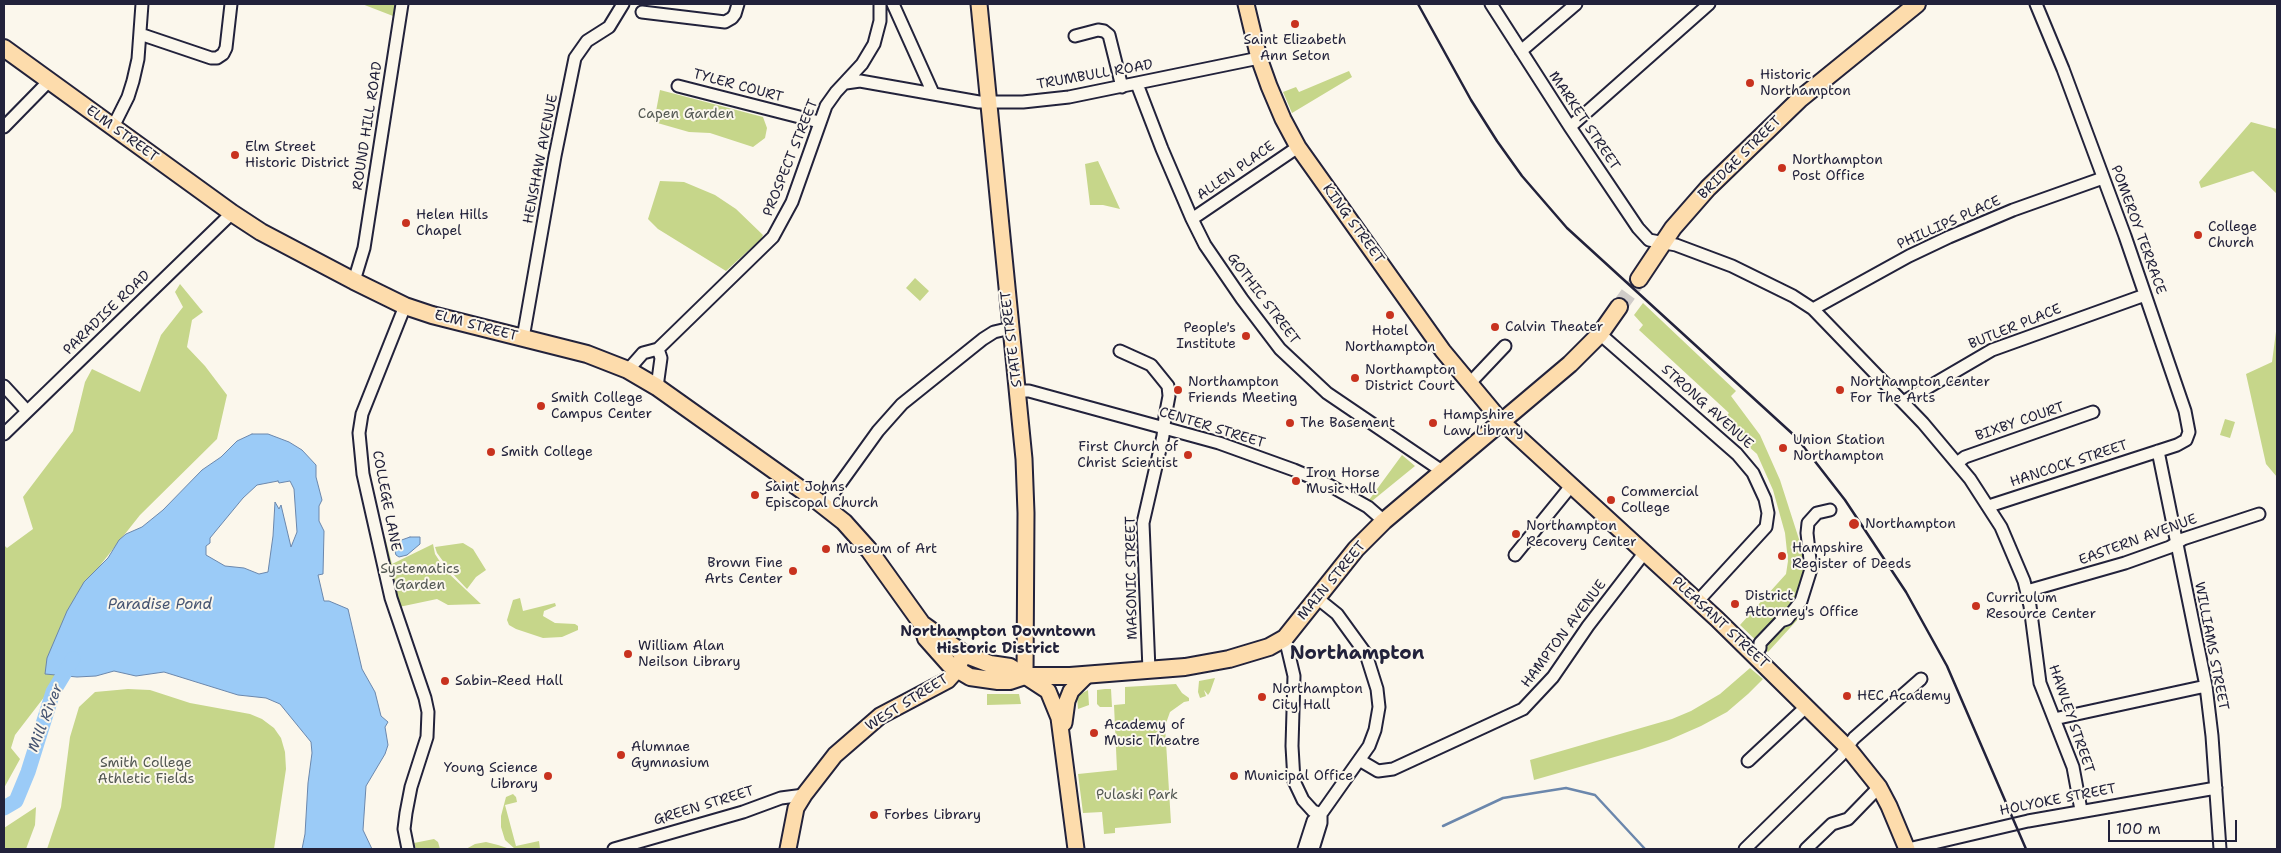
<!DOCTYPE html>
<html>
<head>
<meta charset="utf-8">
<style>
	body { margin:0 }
	#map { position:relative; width:2281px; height:853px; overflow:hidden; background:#fbf7ec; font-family:"Shantell Sans",sans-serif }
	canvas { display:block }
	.frame { position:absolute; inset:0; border:5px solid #22223b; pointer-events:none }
	.scale { position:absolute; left:2108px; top:820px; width:129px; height:22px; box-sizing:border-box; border:2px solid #22223b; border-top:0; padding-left:6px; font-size:15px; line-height:18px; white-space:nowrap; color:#22223b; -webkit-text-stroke:4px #fbf7ec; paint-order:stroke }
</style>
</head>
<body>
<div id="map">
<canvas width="2281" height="853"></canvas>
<div class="frame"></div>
<div class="scale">100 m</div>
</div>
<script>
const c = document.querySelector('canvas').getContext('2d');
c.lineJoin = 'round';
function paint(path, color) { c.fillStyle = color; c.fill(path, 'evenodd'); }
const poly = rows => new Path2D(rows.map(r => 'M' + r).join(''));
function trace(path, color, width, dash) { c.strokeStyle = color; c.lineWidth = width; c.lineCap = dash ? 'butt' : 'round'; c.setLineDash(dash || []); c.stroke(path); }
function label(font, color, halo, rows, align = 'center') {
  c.font = font + ' "Shantell Sans",sans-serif'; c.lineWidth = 4; c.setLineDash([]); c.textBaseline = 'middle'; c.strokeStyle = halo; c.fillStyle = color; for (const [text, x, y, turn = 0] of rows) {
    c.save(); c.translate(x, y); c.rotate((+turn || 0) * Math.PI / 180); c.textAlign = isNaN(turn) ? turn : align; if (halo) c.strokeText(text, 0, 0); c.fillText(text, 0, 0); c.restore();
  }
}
paint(poly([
	[362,4,395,4,393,16],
	[1349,71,1352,77,1292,113,1283,92,1296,87,1299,92],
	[660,90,763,117,767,128,765,138,753,147,710,133,689,132,654,122],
	[2251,122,2277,129,2277,194,2253,171,2201,188,2199,182],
	[1098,161,1120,209,1103,205,1090,205,1085,164],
	[660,181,684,182,715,195,736,209,763,235,761,239,726,271,658,229,648,219],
	[915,278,929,291,920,301,906,288],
	[180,284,203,312,192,320,187,347,205,366,227,395,217,439,140,515,75,597,95,631,15,735,11,748,20,759,4,788,4,545,7,548,33,529,23,497,73,431,85,382,92,369,140,392,161,335,183,307,175,292],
	[1643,303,1736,391,1731,396,1760,435,1780,480,1806,561,1806,594,1800,617,1768,652,1740,625,1786,574,1788,561,1785,533,1773,490,1757,454,1721,422,1729,413,1639,330,1643,325,1634,315],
	[2277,324,2277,477,2266,464,2246,374,2272,362],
	[2225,419,2235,422,2230,438,2220,435],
	[1402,455,1415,466,1372,501,1369,500],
	[385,537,392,564,433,544,435,554,446,571,481,604,448,605,437,599,399,607,381,538],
	[463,543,473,549,486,570,476,577,467,589,451,572,437,553,435,547],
	[520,598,523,611,555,603,556,606,544,611,543,616,555,623,575,624,578,626,578,630,562,637,543,638,516,629,509,625,507,620,513,600],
	[1750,668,1763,679,1748,694,1727,712,1701,726,1669,740,1639,750,1534,780,1530,760,1672,719,1691,711,1720,694],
	[1215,678,1210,692,1208,695,1204,690,1206,696,1200,698,1198,692,1199,681],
	[1176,684,1182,693,1189,698,1189,701,1184,702,1170,712,1165,726,1171,823,1115,828,1115,833,1104,834,1102,812,1083,813,1078,774,1117,770,1114,705,1125,704,1125,687],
	[128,689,150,690,190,703,250,714,262,719,274,728,281,738,285,752,286,769,274,849,47,849,61,807,70,737,79,707,95,692],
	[1105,689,1111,689,1112,707,1100,707,1097,704,1097,690],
	[1088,690,1089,705,1078,709,1077,696],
	[1019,694,1021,704,987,705,987,694],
	[513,794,516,797,517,802,505,805,516,846,539,841,540,849,515,849,505,840,501,827,501,816,506,797],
	[36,807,35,825,26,849,4,849,4,828],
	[434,839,438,842,440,849,416,849,414,843],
	[486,842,498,845,510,849,466,849,475,844]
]), '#c6d68a');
const water = poly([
	[252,434,268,434,289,442,302,450,316,465,316,477,322,500,319,506,319,521,324,531,323,574,318,575,324,601,329,601,348,609,362,669,375,692,381,716,388,722,385,727,388,745,385,754,366,786,363,830,372,849,302,849,305,834,308,783,312,753,311,742,280,704,266,698,238,695,164,672,136,676,114,671,96,676,77,677,45,674,47,658,67,611,84,582,108,558,119,540,126,534,142,527,163,510,202,470,221,457,237,441,252,434],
	[278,481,279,483,290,481,294,489,297,532,291,547,281,505,279,509,275,502,273,536,268,572,259,574,244,568,225,566,206,555,206,546,210,543,210,538,243,498,257,485,278,481],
	[410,537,420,537,420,544,407,555,399,557,396,555,394,548,396,542,410,537]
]);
paint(water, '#9bcbf7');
trace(water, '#6b87ac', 1);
trace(poly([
	[1443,826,1503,798,1566,788,1595,795,1645,849]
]), '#6b87ac', 2.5);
trace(poly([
	[4,808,16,801,28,772,53,692,73,659]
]), '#9bcbf7', 15);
trace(poly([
	[1619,307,1639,279]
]), '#d0ccc9', 16, [16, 8]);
const minor = poly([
	[893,4,933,93],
	[1491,4,1570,127,1638,228,1649,240,1676,245,1732,266,1793,296,1813,309,1923,423,1970,479,2001,527,2024,581,2030,606,2040,683,2073,767,2081,810],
	[642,12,725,22,732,18,735,14,738,4],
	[140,34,211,58,217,58,223,54,226,48,231,4],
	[1075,36,1098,30,1104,31,1109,35,1122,87],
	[1521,51,1576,4],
	[846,83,860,81,979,102,1023,102,1069,97,1259,58],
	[1137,84,1162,149,1192,219,1205,245,1242,299,1280,349,1327,393,1442,471],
	[678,86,819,122],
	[4,127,49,81],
	[113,127,128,97,133,81,138,59,142,4],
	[1570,127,1709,4],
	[1192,219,1298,147],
	[354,281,364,248,402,4],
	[405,306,362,414,359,433,363,474,391,598,425,698,428,712,427,737,411,787,406,813,404,829,408,849],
	[1813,309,1909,256,1949,237,2013,210,2103,178],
	[1600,334,1737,454,1753,473,1765,499,1768,513,1766,527,1698,601],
	[523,338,555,156,575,58,587,41,609,27,623,4],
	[1120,351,1151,365,1168,386,1169,396,1165,417,1163,436,1143,523,1149,670],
	[628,370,643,353,658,349,773,237,792,202,826,106,836,92,862,64,874,44,880,21,880,4],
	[1469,384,1505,346],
	[4,386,27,411],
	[657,387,661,358,658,349],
	[1018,391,1029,391,1219,443,1294,470,1329,485,1368,507,1384,521],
	[1903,402,1992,350,2145,295],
	[4,434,232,213],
	[2158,451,2206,686,2212,736,2220,849],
	[1957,463,1965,457,2093,412],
	[824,506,878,431,902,404,983,339,994,332,1011,328],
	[1989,506,2177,445,2186,440,2189,432,2185,411,2125,236,2063,69,2036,4],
	[1515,555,1571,486],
	[2027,591,2125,563,2170,547,2183,539,2259,514],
	[1285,638,1294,676,1292,746,1294,781,1303,800,1313,811,1321,814],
	[1754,655,1760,648,1760,643,1781,621,1787,619,1801,601,1811,569,1807,533,1808,523,1817,513,1830,510],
	[2054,719,2206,686],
	[1361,761,1378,771,1393,769,1523,709,1553,677,1588,626,1645,552],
	[1748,761,1807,706],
	[614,849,743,812,781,798,804,795],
	[1304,849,1313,821,1321,814,1369,746,1375,730,1379,707,1377,689,1366,654,1337,614,1317,598],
	[1313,849,1321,823,1321,814],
	[1745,849,1841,755,1854,738,1921,679],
	[1806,849,1832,824,1848,819,1879,787],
	[1908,849,2028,821,2216,788]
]);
const major = poly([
	[979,4,1024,459,1026,513,1025,676,1048,691,1059,718,1076,849],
	[1246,4,1259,58,1269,86,1283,119,1298,147,1443,351,1502,422,1717,619,1847,747,1879,787,1889,806,1907,849],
	[1064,723,1067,701,1071,691,1087,675],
	[788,849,796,808,804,795,835,755,880,716,948,680,957,670,962,658]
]);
const highway = poly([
	[4,48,232,213,261,232,354,281,405,306,432,315,587,354,628,370,657,387,816,500,844,522,869,550,922,624,964,654,990,664,1010,667,1025,676],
	[1639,279,1673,228,1708,188,1800,99,1917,4],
	[922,624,926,638,950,665,970,677,998,681,1010,681,1025,676,1070,676,1185,667,1229,659,1269,647,1285,638,1356,549,1384,521,1570,364,1600,334,1619,307]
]);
trace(minor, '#22223b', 15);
trace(major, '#22223b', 19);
trace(highway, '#22223b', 20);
trace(minor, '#fbf7ec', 11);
trace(major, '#fddcac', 15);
trace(highway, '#fddcac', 16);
trace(poly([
	[1418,4,1471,100,1497,141,1522,176,1567,228,1796,437,1845,500,1906,592,1947,666,2026,849]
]), '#22223b', 2.5);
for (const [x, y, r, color] of [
	[1295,24,5,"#c8321e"],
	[1750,83,5,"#c8321e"],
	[235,155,5,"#c8321e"],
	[1782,168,5,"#c8321e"],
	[406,223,5,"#c8321e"],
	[2198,235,5,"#c8321e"],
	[1390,315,5,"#c8321e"],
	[1495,327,5,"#c8321e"],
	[1246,336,5,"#c8321e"],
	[1355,378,5,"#c8321e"],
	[1178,390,5,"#c8321e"],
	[1840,390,5,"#c8321e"],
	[541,406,5,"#c8321e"],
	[1290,423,5,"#c8321e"],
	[1433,423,5,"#c8321e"],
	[1783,448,5,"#c8321e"],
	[491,452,5,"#c8321e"],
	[1188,455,5,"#c8321e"],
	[1296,481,5,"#c8321e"],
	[755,495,5,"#c8321e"],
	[1611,500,5,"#c8321e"],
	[1854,524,6,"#c8321e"],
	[1516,534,5,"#c8321e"],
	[826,549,5,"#c8321e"],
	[1782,556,5,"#c8321e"],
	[793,571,5,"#c8321e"],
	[1735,604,5,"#c8321e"],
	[1976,606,5,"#c8321e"],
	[628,654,5,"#c8321e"],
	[445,681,5,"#c8321e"],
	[1847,696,5,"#c8321e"],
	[1262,697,5,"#c8321e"],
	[1094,733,5,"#c8321e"],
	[621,755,5,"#c8321e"],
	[548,776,5,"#c8321e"],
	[1234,776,5,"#c8321e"],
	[874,815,5,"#c8321e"]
]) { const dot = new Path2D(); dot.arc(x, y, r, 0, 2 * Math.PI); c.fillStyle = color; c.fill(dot); trace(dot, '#fbf7ec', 2); }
label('14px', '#22223b', '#fbf7ec', [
	["Saint Elizabeth",1295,40,"center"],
	["Ann Seton",1295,56,"center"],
	["Historic",1760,75],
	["Northampton",1760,91],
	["Elm Street",245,147],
	["Historic District",245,163],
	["Northampton",1792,160],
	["Post Office",1792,176],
	["Helen Hills",416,215],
	["Chapel",416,231],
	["College",2208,227],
	["Church",2208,243],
	["Calvin Theater",1505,327],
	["People's",1236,328,"right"],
	["Institute",1236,344,"right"],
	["Hotel",1390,331,"center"],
	["Northampton",1390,347,"center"],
	["Northampton",1365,370],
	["District Court",1365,386],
	["Northampton",1188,382],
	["Friends Meeting",1188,398],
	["Northampton Center",1850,382],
	["For The Arts",1850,398],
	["Smith College",551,398],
	["Campus Center",551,414],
	["Hampshire",1443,415],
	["Law Library",1443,431],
	["The Basement",1300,423],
	["Union Station",1793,440],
	["Northampton",1793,456],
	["First Church of",1178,447,"right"],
	["Christ Scientist",1178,463,"right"],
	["Smith College",501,452],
	["Iron Horse",1306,473],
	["Music Hall",1306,489],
	["Saint Johns",765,487],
	["Episcopal Church",765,503],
	["Commercial",1621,492],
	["College",1621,508],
	["Northampton",1865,524],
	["Northampton",1526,526],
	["Recovery Center",1526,542],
	["Hampshire",1792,548],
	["Register of Deeds",1792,564],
	["Museum of Art",836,549],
	["Brown Fine",783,563,"right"],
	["Arts Center",783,579,"right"],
	["District",1745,596],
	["Attorney's Office",1745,612],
	["Curriculum",1986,598],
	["Resource Center",1986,614],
	["William Alan",638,646],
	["Neilson Library",638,662],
	["Sabin-Reed Hall",455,681],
	["Northampton",1272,689],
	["City Hall",1272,705],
	["HEC Academy",1857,696],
	["Academy of",1104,725],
	["Music Theatre",1104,741],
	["Alumnae",631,747],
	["Gymnasium",631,763],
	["Young Science",538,768,"right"],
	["Library",538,784,"right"],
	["Municipal Office",1244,776],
	["Forbes Library",884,815]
], 'left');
label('14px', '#22223b', '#fbf7ec', [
	["TRUMBULL ROAD",1095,75,-10],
	["TYLER COURT",738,86,15],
	["MARKET STREET",1584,121,56],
	["ROUND HILL ROAD",368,126,-81],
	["ELM STREET",122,134,36],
	["PROSPECT STREET",791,158,-68],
	["BRIDGE STREET",1740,158,-45],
	["HENSHAW AVENUE",541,159,-79],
	["ALLEN PLACE",1236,171,-35],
	["PHILLIPS PLACE",1949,223,-24],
	["KING STREET",1353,224,54],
	["POMEROY TERRACE",2138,230,70],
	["GOTHIC STREET",1263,299,53],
	["PARADISE ROAD",107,313,-44],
	["ELM STREET",476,326,15],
	["BUTLER PLACE",2015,327,-22],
	["STATE STREET",1012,339,-97],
	["STRONG AVENUE",1707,407,42],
	["BIXBY COURT",2020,422,-19],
	["CENTER STREET",1212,428,17],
	["HANCOCK STREET",2069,464,-18],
	["COLLEGE LANE",386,501,79],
	["EASTERN AVENUE",2138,540,-20],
	["MASONIC STREET",1132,578,-91],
	["MAIN STREET",1332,581,-50],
	["PLEASANT STREET",1720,623,43],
	["HAMPTON AVENUE",1564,634,-53],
	["WILLIAMS STREET",2211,646,79],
	["WEST STREET",907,703,-32],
	["HAWLEY STREET",2071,719,71],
	["HOLYOKE STREET",2058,800,-11],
	["GREEN STREET",704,806,-17]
]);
label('14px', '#535853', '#fbf7ec', [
	["Capen Garden",686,114],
	["Systematics",420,569],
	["Garden",420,585],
	["Smith College",146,763],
	["Athletic Fields",146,779],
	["Pulaski Park",1137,795]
]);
label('italic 15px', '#465573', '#fbf7ec', [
	["Paradise Pond",160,605],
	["Mill River",46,718,-69]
]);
label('bold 15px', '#22223b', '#fbf7ec', [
	["Northampton Downtown",998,632],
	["Historic District",998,649]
]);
label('bold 19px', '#22223b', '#fbf7ec', [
	["Northampton",1357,654]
]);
</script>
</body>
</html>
